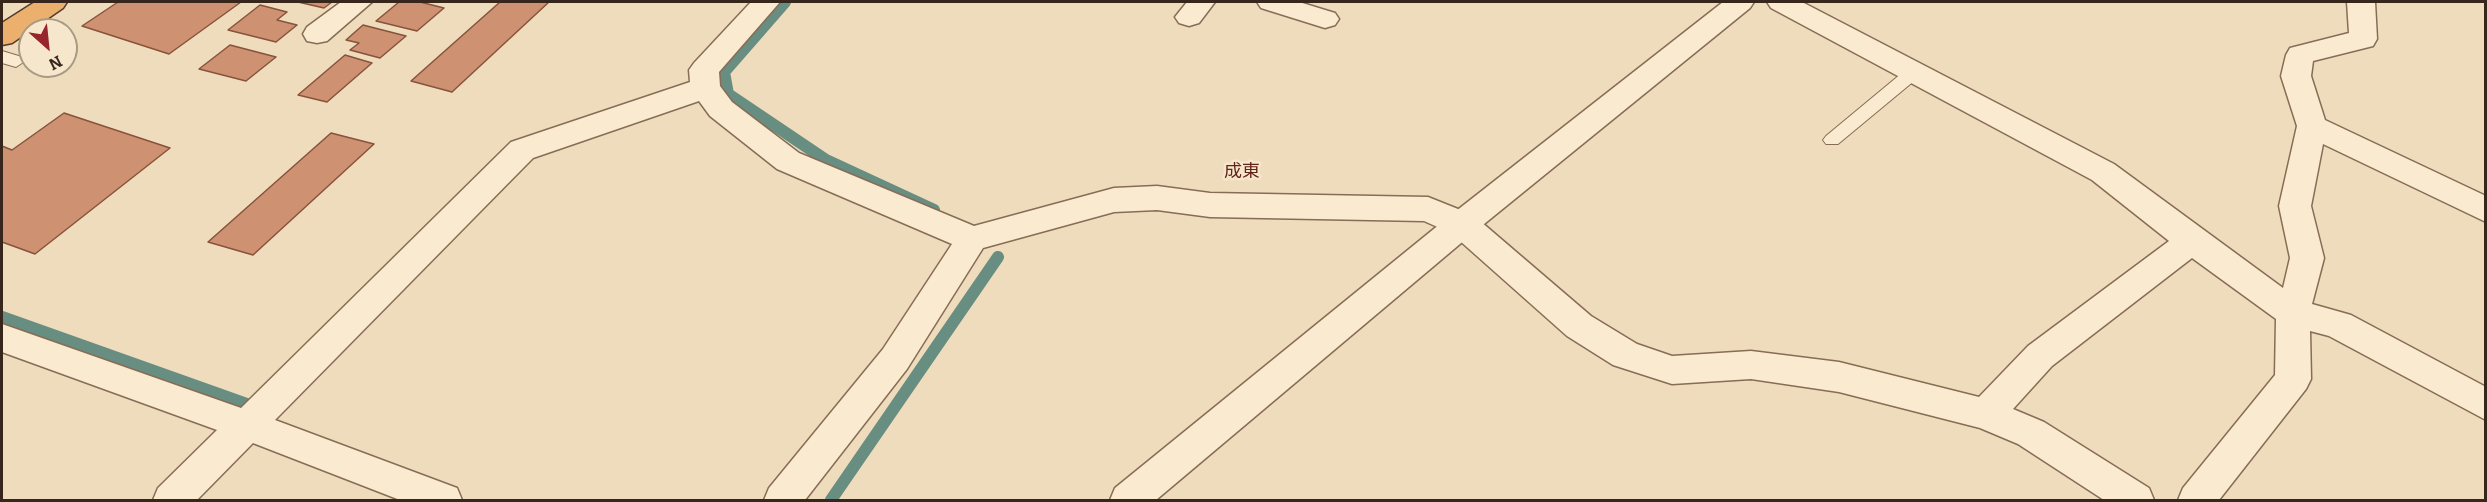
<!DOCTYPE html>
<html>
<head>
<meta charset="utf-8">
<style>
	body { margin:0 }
	#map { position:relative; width:2487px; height:502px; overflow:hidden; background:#efdcbd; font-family:Bitter,serif }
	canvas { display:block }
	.frame { position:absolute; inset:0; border:3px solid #36261b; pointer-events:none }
	.north { position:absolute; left:18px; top:18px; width:60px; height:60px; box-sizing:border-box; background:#f6e7cc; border:2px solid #a99a85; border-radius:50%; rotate:153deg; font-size:16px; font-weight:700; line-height:24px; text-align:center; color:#36261b }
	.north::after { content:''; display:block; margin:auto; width:21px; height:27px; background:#98242e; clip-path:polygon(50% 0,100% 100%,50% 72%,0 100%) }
</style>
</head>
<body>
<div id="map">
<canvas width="2487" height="502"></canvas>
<div class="frame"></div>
<div class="north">N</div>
</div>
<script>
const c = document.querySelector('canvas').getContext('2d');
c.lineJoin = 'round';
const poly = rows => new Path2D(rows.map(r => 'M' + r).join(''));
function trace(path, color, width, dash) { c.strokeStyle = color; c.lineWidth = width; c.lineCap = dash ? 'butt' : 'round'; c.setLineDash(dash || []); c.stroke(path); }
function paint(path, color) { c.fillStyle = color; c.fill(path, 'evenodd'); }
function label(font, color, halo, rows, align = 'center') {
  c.font = font + ' Bitter,"Noto Sans JP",serif'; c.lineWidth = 5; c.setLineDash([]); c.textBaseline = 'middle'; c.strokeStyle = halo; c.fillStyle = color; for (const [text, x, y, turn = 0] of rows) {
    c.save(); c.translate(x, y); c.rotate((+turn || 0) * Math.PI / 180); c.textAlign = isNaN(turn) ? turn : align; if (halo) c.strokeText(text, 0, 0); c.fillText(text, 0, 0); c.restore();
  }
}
trace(poly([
	[785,2,724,72,728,94,826,160,934,210],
	[2,317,255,407],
	[831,500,998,257]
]), '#688d81', 12);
const building = poly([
	[118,2,241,2,169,54,82,26,118,2],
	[298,2,332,2,324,8,298,2],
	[399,2,420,2,444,8,417,31,376,21,399,2],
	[500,2,549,2,452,92,411,81,500,2],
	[260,5,287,12,277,20,297,25,276,42,228,30,260,5],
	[363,25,406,36,380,58,350,50,359,43,346,40,363,25],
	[230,45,276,57,246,81,199,69,230,45],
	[345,55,372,63,327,102,298,95,345,55],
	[64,113,170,148,35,254,2,242,2,146,12,150,64,113],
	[331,133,374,144,253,255,208,242,331,133]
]);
paint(building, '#ce9171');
trace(building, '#87533b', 1.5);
const service = poly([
	[2,51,22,57,25,61,16,67,2,63,2,51],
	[1914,66,1920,68,1923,72,1920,76,1838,144,1826,144,1823,140,1826,136,1908,68,1914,66]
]);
const minor = poly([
	[341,2,372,2,327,41,317,43,307,41,303,34,307,27,341,2],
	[751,2,780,2,719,72,720,86,732,102,799,153,974,226,1114,188,1157,186,1210,193,1428,197,1473,215,1591,316,1637,344,1672,356,1751,351,1839,362,1979,397,2028,346,2169,241,2092,180,1771,8,1767,2,1802,2,2114,164,2283,288,2290,258,2279,206,2297,126,2281,76,2286,55,2290,48,2349,33,2347,2,2375,2,2377,39,2373,46,2313,61,2311,76,2325,120,2486,196,2486,222,2323,144,2311,206,2324,258,2312,304,2351,315,2486,387,2486,420,2329,336,2310,331,2311,379,2306,389,2219,500,2178,500,2183,488,2275,375,2276,319,2192,258,2052,366,2013,409,2044,422,2149,488,2154,500,2104,500,2018,444,1980,428,1839,392,1751,379,1672,384,1613,365,1567,336,1451,233,1424,221,1210,217,1157,210,1114,212,983,248,907,369,805,500,764,500,769,488,883,349,952,244,777,169,710,116,699,101,533,158,275,420,457,488,462,500,400,500,253,443,197,500,153,500,158,488,217,430,2,352,2,324,241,408,511,142,690,82,689,70,694,63,751,2],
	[1187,2,1215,2,1199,23,1189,26,1179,23,1175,17,1187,2],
	[1257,2,1299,2,1335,13,1339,19,1335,25,1325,28,1261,8,1257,2]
]);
const tertiary = poly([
	[1723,2,1754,2,1750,8,1473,233,1156,500,1110,500,1115,488,1451,215,1723,2]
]);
const trunk = poly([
	[35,2,67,2,63,8,12,43,2,45,2,23,35,2]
]);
trace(service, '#876c56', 2);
trace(minor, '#876c56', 3);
trace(tertiary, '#876c56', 3);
trace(trunk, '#543b2a', 3);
paint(service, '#faead0');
paint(minor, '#faead0');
paint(tertiary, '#faead0');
paint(trunk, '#ecb06e');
label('18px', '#632319', '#f6e7cc', [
	["成東",1242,172]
]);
</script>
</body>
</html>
